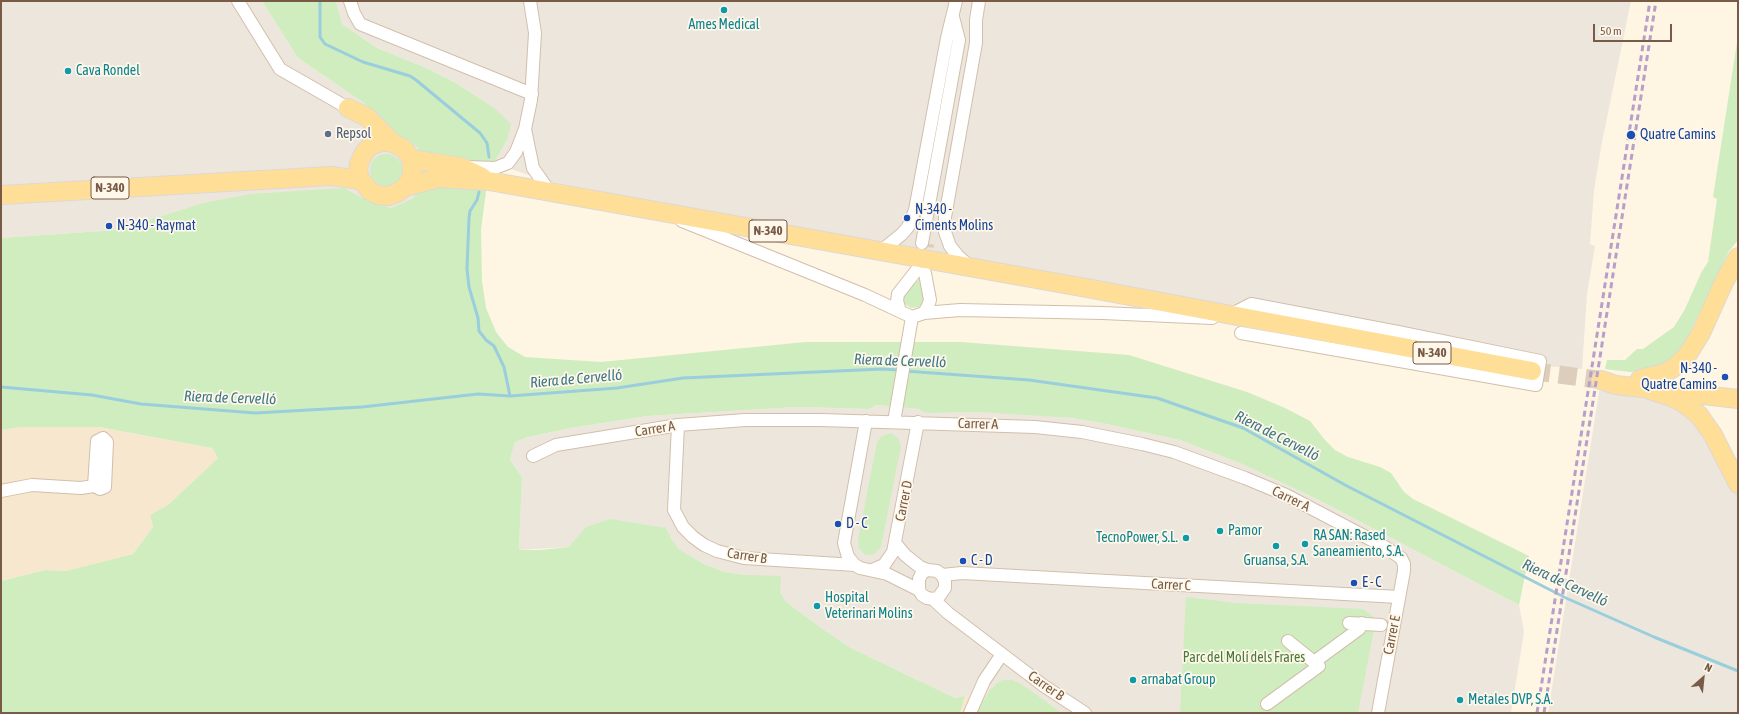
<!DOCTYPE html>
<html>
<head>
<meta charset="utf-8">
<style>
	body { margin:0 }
	#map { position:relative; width:1739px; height:714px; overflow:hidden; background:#fef5e2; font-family:"Asap Condensed",sans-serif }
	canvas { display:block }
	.frame { position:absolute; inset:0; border:2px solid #785b46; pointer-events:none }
	.north { position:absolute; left:1683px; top:658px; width:40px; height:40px; -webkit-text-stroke:3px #fff8ea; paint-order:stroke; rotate:27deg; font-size:11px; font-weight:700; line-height:16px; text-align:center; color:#785b46 }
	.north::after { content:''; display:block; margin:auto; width:14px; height:18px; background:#785b46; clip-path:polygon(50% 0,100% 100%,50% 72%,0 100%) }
	.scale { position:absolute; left:1593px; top:24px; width:79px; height:18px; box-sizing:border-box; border:2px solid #785b46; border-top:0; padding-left:5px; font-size:12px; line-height:14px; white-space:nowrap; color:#785b46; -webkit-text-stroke:3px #fff8ea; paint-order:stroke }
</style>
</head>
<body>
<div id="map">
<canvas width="1739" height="714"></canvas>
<div class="frame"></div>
<div class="north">N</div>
<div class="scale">50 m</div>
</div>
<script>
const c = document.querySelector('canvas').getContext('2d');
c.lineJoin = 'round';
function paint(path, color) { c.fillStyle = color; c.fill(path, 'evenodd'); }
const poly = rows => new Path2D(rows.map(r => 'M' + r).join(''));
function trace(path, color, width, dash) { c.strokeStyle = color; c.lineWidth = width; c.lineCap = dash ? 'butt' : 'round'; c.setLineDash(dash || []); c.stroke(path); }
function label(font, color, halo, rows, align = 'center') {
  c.font = font + ' "Asap Condensed",sans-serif'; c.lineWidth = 3.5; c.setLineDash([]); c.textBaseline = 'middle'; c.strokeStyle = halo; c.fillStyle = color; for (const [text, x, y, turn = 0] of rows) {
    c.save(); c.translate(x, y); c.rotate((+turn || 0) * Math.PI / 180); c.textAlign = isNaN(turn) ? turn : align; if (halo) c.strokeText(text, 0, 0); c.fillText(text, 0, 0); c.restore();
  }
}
paint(poly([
	[22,427,99,427,212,448,218,458,168,505,150,515,153,527,133,554,66,571,45,570,1,581,1,430],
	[989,691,976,713,960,713,965,696]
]), '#f7e7cf');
paint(poly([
	[1,1,262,1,298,58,364,103,384,126,420,148,414,198,391,208,365,199,344,188,203,203,116,230,1,238],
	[336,1,1631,1,1602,142,1594,190,1590,244,1595,246,1587,294,1582,369,1532,365,546,181,494,163,507,140,493,107,454,82,424,67,377,48,342,24],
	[1601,380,1682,402,1738,484,1738,713,1548,713],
	[877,405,919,409,932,413,980,412,1012,413,1072,418,1102,423,1180,440,1242,464,1317,499,1519,605,1524,632,1511,713,1062,713,1013,680,997,683,989,691,955,698,851,648,824,630,785,601,780,591,745,575,725,572,704,564,680,550,672,540,666,528,569,547,519,550,522,477,510,460,515,442,528,437,571,428,647,416,796,407,869,409]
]), '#ede6dd');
paint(poly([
	[262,1,336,1,342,24,377,48,424,67,454,82,493,107,511,124,507,140,494,163,486,191,481,230,482,281,486,308,496,332,508,347,525,357,601,362,806,342,961,342,1129,355,1247,392,1285,408,1310,421,1325,440,1335,450,1348,457,1380,467,1391,473,1404,492,1413,499,1529,556,1519,605,1317,499,1242,464,1180,440,1102,423,1072,418,980,412,932,413,924,412,919,409,877,405,869,409,796,407,696,413,647,416,571,428,528,437,515,442,510,460,522,477,519,550,540,550,569,547,586,527,610,519,666,528,672,540,680,550,704,564,725,572,745,575,781,576,780,591,785,601,824,630,851,648,955,698,965,696,960,713,1,713,1,581,45,570,66,571,133,554,153,527,150,515,168,505,218,458,212,448,99,427,22,427,1,430,1,238,116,230,203,203,251,194,344,188,365,199,391,208,414,198,419,148,384,126,364,103,298,58],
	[1738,36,1738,240,1729,251,1717,276,1684,345,1673,357,1666,363,1645,371,1630,372,1605,369,1607,360,1625,360,1637,349,1643,349,1674,327,1685,309,1701,273,1708,262,1717,199,1713,197],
	'370 170a16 16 0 1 1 32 0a16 16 0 1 1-32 0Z',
	[920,279,924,298,923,303,919,307,911,308,905,304,903,296,905,292],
	[891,433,898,438,901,446,881,547,874,554,865,555,859,548,858,540,877,442,882,436],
	[1186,597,1235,603,1363,609,1376,619,1358,713,1180,713],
	[1003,680,1013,680,1021,684,1062,713,976,713,989,691,997,683]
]), '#cfedbf');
trace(poly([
	[320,1,320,37,325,44,363,62,410,76,416,80,480,133,487,143,489,157],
	[479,192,477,200,470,211,469,218,467,269,469,287,478,318,479,331,486,340,494,346,504,367,510,396],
	[905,371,1029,380,1157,398,1243,428,1347,486,1566,598,1654,637,1738,671],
	[1,387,92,395,141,404,255,413,362,407,478,394,510,396,617,388,683,378,882,369,899,370]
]), '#9acedc', 3);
trace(poly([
	[926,265,928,244]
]), '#dccebb', 12, [12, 6]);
trace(poly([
	[1532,371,1601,380]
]), '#dccebb', 18, [18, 9]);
const street = poly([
	[238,1,280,69,348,108],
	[350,1,354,13,360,24,532,94],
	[525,129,533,168,549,191],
	[467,167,495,168,508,163,516,152,525,129,531,100,535,33,530,1],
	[682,221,865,295,912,317,924,313,928,306,930,300,925,273],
	[922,243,959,40,953,17],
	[881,251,902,234,908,227,915,210,947,38,956,1],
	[969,266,958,256,950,246,945,232,945,217,976,43,976,20,979,1],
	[900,311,897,301,898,294,916,271],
	[924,313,960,310,1103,313,1212,318],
	[1230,315,1251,304,1398,332,1540,361,1536,385,1241,333],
	[894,422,912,317],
	[678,425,674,510,683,527,693,537,704,545,717,551,744,558,855,565,860,568,887,574,919,590],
	[103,438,107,442,105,487,100,489,94,486,97,441,103,438],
	[533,456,556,445,678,425,745,420,822,420,1035,427,1082,432,1142,444,1174,452,1245,478,1286,495,1385,547,1401,558,1404,564,1404,571,1378,713],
	[1,491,32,485,81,488,94,486],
	[896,544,905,555,920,567,928,570,937,571,942,575,945,581,945,588,938,598,933,599,927,598,922,595,919,590,919,579,922,573,928,570],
	[855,565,848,557,844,543,866,421],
	[872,570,884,565,893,552,918,422],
	[942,575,962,573,1399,597],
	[933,599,948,613,1044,686,1085,713],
	[1349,623,1381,625],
	[1314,662,1359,629,1362,623],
	[1267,704,1319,666,1288,641],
	[970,713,984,681,1002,654]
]);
const primary = poly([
	[348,108,367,117,394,144],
	[411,159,461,167,482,177],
	[405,187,411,178,412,167,411,159,405,150,399,146,390,142,381,142,370,146,364,153,359,163,358,173,361,180,370,191,378,195,388,196,397,193,405,187,438,178,489,181,1092,289,1532,371],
	[1,195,331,176,361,180],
	[1640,379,1665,373,1676,366,1688,354,1701,333,1724,282,1738,257],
	[1601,380,1616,385,1738,399],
	[1644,388,1671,397,1682,402,1699,415,1713,435,1738,484]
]);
trace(street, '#d2bfaa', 14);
trace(primary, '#dfd8d3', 20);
trace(street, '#fff', 12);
trace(primary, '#ffdf98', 18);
trace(poly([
	[1537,713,1650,1],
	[1544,713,1656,1]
]), '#b89fc9', 3, [6, 4]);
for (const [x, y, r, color] of [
	[724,10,4,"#0f9aa8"],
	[68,71,4,"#0f9aa8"],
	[328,134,4,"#5c6f8a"],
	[1631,135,5,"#1a4fb4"],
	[907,218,4,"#1a4fb4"],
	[109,226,4,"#1a4fb4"],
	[1725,377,4,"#1a4fb4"],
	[838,524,4,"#1a4fb4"],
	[1220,531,4,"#0f9aa8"],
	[1186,538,4,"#0f9aa8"],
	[1305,544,4,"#0f9aa8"],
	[1276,546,4,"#0f9aa8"],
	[963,561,4,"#1a4fb4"],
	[1354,583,4,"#1a4fb4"],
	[817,606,4,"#0f9aa8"],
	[1133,680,4,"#0f9aa8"],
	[1460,700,4,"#0f9aa8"]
]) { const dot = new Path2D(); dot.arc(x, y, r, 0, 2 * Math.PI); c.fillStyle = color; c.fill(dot); trace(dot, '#fff8ea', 1.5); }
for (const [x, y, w] of [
	[110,188,38],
	[768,231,38],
	[1432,353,38]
]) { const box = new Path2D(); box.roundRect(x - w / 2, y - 11, w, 22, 3); c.fillStyle = '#fff8ea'; c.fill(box); trace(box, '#785b46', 1); }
label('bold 13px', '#785b46', null, [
	["N-340",110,188],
	["N-340",768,231],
	["N-340",1432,353]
]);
label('14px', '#0d838f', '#fff8ea', [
	["Ames Medical",724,25,"center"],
	["Cava Rondel",76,71],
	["Pamor",1228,531],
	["RA SAN: Rased",1313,536],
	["Saneamiento, S.A.",1313,552],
	["TecnoPower, S.L.",1178,538,"right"],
	["Gruansa, S.A.",1276,561,"center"],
	["Hospital",825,598],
	["Veterinari Molins",825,614],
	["arnabat Group",1141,680],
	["Metales DVP, S.A.",1468,700]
], 'left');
label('14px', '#4e5e75', '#fff8ea', [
	["Repsol",336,134]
], 'left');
label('14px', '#164399', '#fff8ea', [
	["Quatre Camins",1640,135],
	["N-340 -",915,210],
	["Ciments Molins",915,226],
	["N-340 - Raymat",117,226],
	["N-340 -",1717,369,"right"],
	["Quatre Camins",1717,385,"right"],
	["D - C",846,524],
	["C - D",971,561],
	["E - C",1362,583]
], 'left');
label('14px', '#785b46', '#fff8ea', [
	["Carrer A",978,424,2],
	["Carrer A",655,429,-9],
	["Carrer A",1291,499,26],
	["Carrer D",904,501,-79],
	["Carrer B",747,556,9],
	["Carrer C",1171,585,3],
	["Carrer E",1392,635,-79],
	["Carrer B",1046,686,35]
]);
label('14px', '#497a3a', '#fff8ea', [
	["Parc del Molí dels Frares",1244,658]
]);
label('italic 15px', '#3b7687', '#fff8ea', [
	["Riera de Cervelló",900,361,2],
	["Riera de Cervelló",576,379,-5],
	["Riera de Cervelló",230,398,2],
	["Riera de Cervelló",1277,436,27],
	["Riera de Cervelló",1565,583,25]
]);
</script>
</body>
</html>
